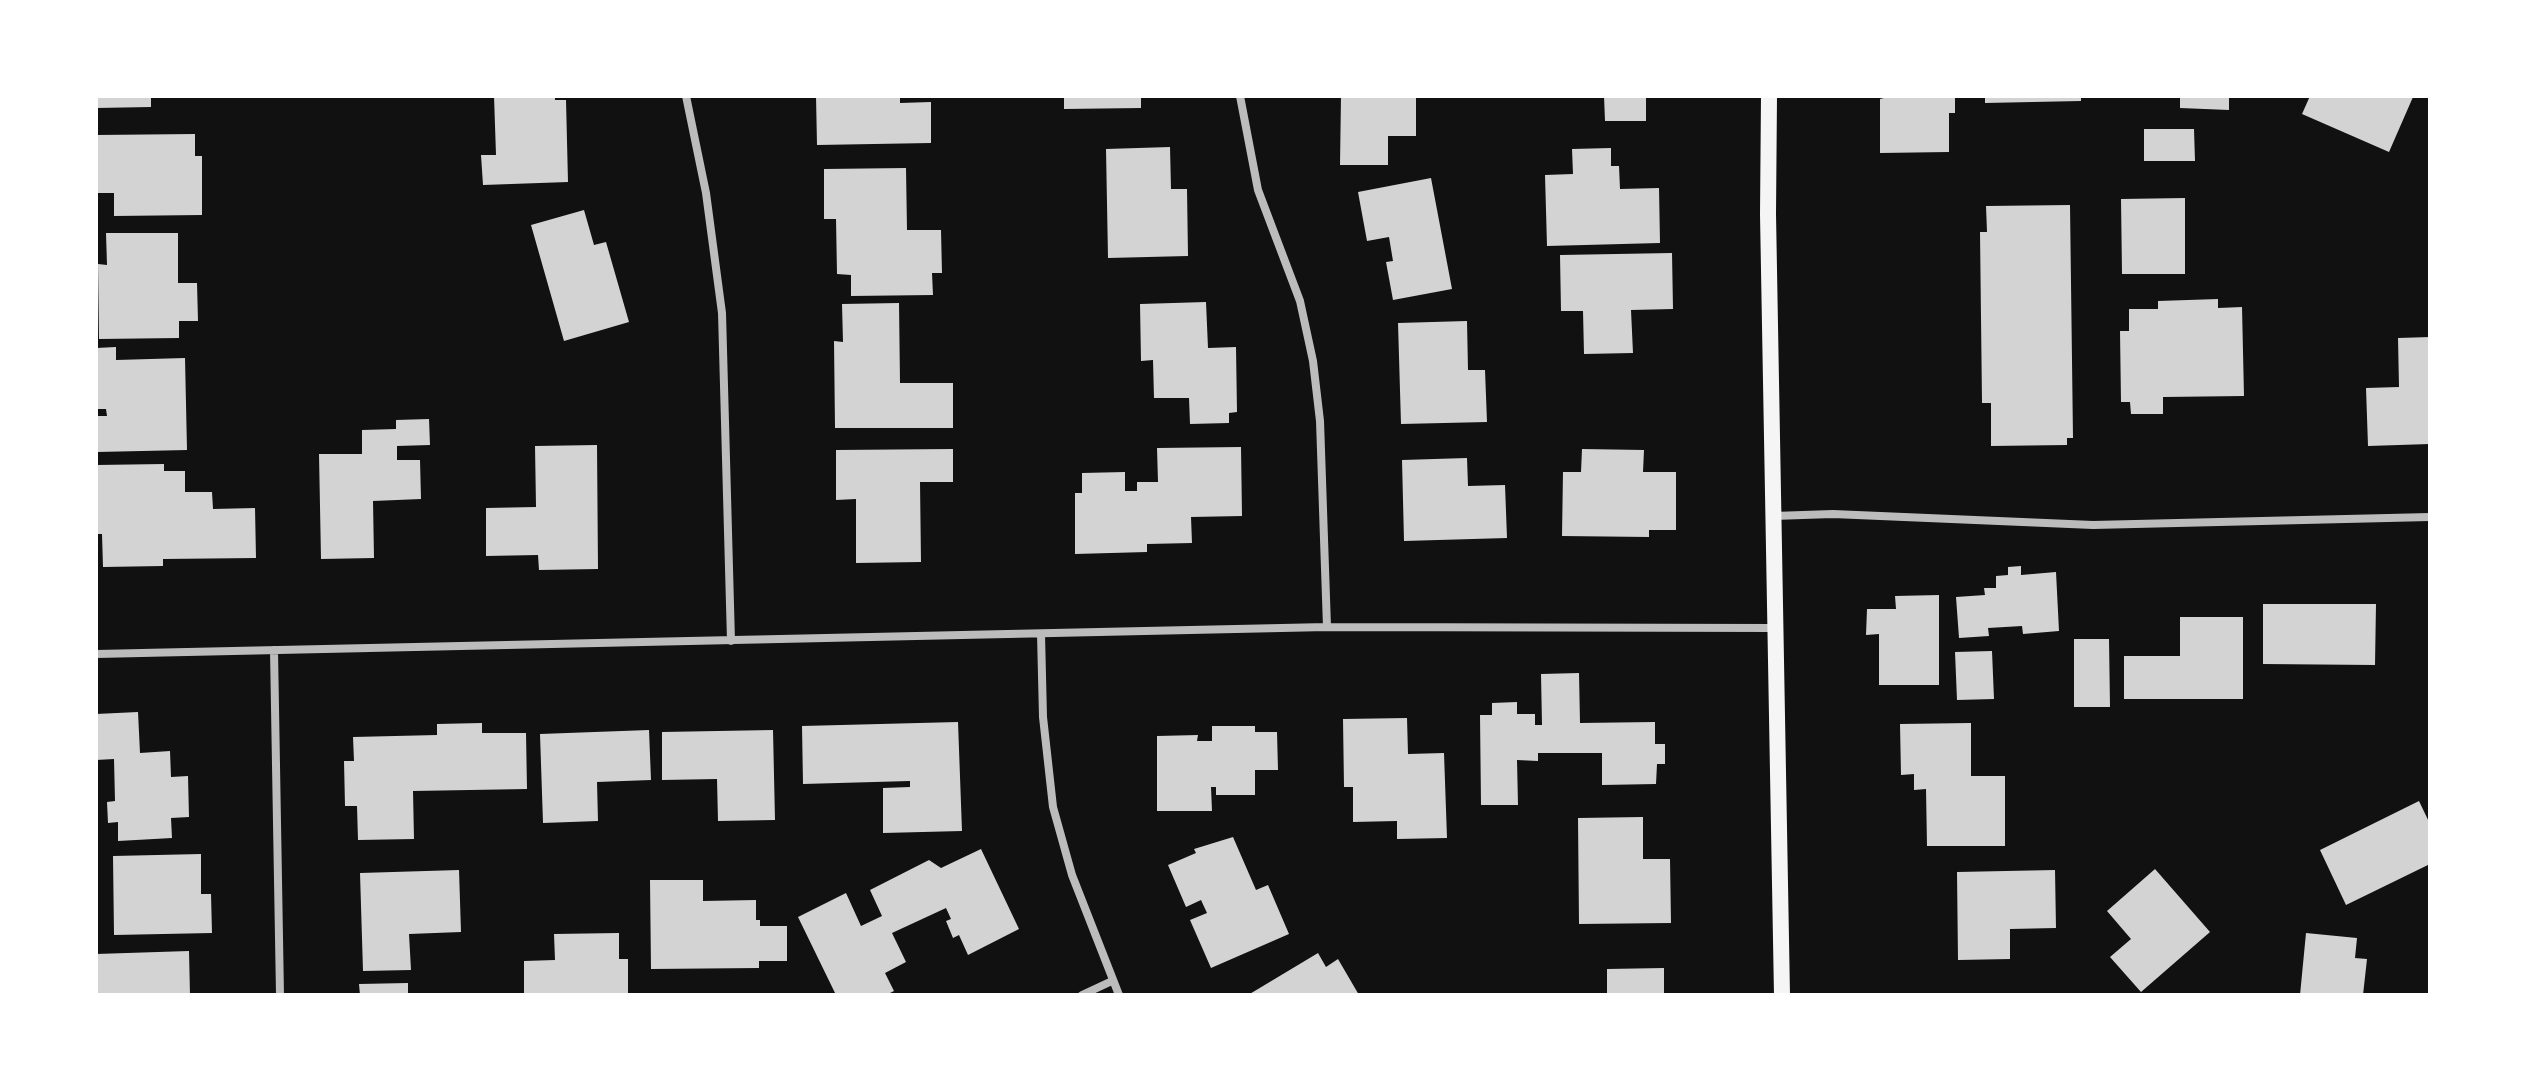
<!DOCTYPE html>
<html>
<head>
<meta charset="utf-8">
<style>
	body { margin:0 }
	#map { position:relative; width:2526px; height:1091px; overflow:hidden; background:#111; font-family:"Exo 2",sans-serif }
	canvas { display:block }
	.frame { position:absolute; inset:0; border:98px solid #fff; pointer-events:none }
</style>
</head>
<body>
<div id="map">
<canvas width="2526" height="1091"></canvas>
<div class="frame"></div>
</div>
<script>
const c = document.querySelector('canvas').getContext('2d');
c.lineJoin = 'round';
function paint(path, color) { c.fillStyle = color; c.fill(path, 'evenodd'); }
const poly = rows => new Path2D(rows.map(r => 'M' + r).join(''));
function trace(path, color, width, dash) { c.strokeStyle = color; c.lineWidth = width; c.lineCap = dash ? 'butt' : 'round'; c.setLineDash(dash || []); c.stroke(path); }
paint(poly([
	[96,96,151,96,151,107,96,108],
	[494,96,555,96,555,100,566,100,568,182,483,185,481,155,496,155],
	[816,96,900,96,900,103,931,102,931,143,817,145],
	[1064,96,1141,96,1141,108,1064,109],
	[1341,96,1416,96,1416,136,1388,136,1388,165,1340,165],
	[1604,96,1646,96,1646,121,1605,121],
	[1892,96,1955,96,1955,113,1949,113,1949,152,1880,153,1880,99],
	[1985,96,2081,96,2081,101,1985,103],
	[2180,96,2229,96,2229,110,2180,108],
	[2310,96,2410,96,2413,97,2389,152,2302,114],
	[2144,129,2194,129,2195,161,2144,161],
	[195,134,195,156,202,156,202,215,114,216,114,193,96,193,96,135],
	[1170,147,1171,189,1187,189,1188,256,1108,258,1106,149],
	[1611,148,1611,166,1619,166,1620,189,1659,188,1660,243,1547,246,1545,175,1573,174,1572,149],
	[906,168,907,230,941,230,942,273,932,273,933,295,851,296,851,275,837,274,836,219,824,219,824,169],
	[1431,178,1452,289,1393,300,1386,262,1393,261,1389,237,1367,241,1358,192],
	[2185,198,2185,274,2122,274,2121,199],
	[2070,205,2073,438,2067,438,2067,445,1991,446,1991,403,1982,403,1980,232,1987,232,1986,206],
	[584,210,594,245,606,242,629,322,564,341,531,225],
	[106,233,178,233,178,283,197,283,198,321,179,321,179,338,99,339,98,264,107,265],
	[1672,253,1673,309,1631,310,1633,353,1584,354,1583,311,1561,311,1560,255],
	[2218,299,2218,308,2242,307,2244,396,2163,397,2163,414,2131,414,2130,402,2121,402,2120,331,2129,331,2129,309,2158,309,2158,301],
	[1206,302,1208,348,1236,347,1237,412,1229,413,1229,423,1190,424,1189,398,1154,398,1153,360,1141,361,1140,304],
	[899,303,900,383,953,383,953,428,835,428,834,341,843,342,842,304],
	[1467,321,1468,370,1485,370,1487,422,1401,424,1398,323],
	[2430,337,2430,444,2368,446,2366,388,2399,387,2398,338],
	[116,347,116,360,185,358,187,450,97,452,96,416,107,416,106,409,96,409,96,348],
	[429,419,430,445,397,446,397,460,420,460,421,499,373,501,374,558,321,559,319,454,362,454,362,430,396,429,396,420],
	[597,445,598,569,539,570,538,555,486,556,486,508,536,507,535,446],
	[1241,447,1242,516,1191,517,1192,543,1147,544,1147,552,1075,554,1075,493,1082,493,1082,473,1125,472,1125,491,1137,491,1137,482,1158,482,1157,448],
	[953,449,953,482,920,482,921,562,856,563,856,499,836,500,836,450],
	[1582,449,1644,450,1643,472,1676,472,1676,530,1649,530,1649,537,1562,536,1563,472,1581,472],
	[1467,458,1468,486,1505,485,1507,538,1404,541,1402,460],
	[164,464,164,471,185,471,185,492,212,492,213,509,255,508,256,558,163,559,163,566,103,567,102,534,96,534,96,465],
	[2021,566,2021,575,2056,572,2059,631,2023,634,2022,626,1988,628,1989,636,1959,638,1956,597,1985,595,1984,588,1996,588,1996,576,2008,575,2008,567],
	[1939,595,1939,685,1879,685,1879,634,1866,635,1867,609,1896,609,1895,596],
	[2263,604,2376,604,2375,665,2263,664],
	[2180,617,2243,617,2243,699,2124,699,2124,656,2180,656],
	[2074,639,2109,639,2110,707,2074,707],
	[1992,651,1994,699,1957,700,1955,652],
	[1579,673,1580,723,1655,722,1655,744,1665,744,1665,764,1657,764,1656,784,1602,785,1602,753,1538,753,1538,761,1517,760,1518,805,1481,805,1480,715,1492,715,1492,703,1517,702,1517,714,1535,714,1535,725,1542,725,1541,674],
	[138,712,140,753,170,751,171,777,188,776,189,817,171,818,172,838,118,841,118,822,108,823,107,802,115,801,114,759,96,760,96,714],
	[1407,718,1408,754,1444,753,1447,838,1397,839,1397,821,1353,822,1353,787,1344,787,1343,719],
	[958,722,962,831,883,833,883,788,910,787,910,781,803,784,802,726],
	[482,723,482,733,526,733,527,789,413,791,414,839,358,840,357,806,345,806,344,761,354,761,353,737,437,735,437,724],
	[1971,723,1971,776,2005,776,2005,846,1927,846,1926,789,1914,790,1914,774,1901,775,1900,724],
	[1212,726,1255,726,1255,732,1277,732,1278,770,1255,770,1255,795,1216,795,1216,787,1211,787,1212,811,1157,811,1157,736,1198,735,1197,741,1212,741],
	[649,730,651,780,597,782,598,821,543,823,540,734],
	[773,730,775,820,718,821,717,779,662,780,662,732],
	[2419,801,2430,824,2430,864,2346,905,2320,850],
	[1643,817,1643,859,1670,859,1671,923,1579,924,1578,818],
	[1233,837,1256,890,1268,885,1289,934,1211,968,1190,920,1207,913,1201,900,1186,907,1168,865,1196,853,1194,849],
	[981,849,1019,929,968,955,959,935,953,938,946,921,951,919,946,908,892,933,906,962,885,973,894,991,886,995,836,995,798,917,846,893,861,926,882,916,870,890,929,860,941,868],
	[201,854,201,894,211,894,212,933,114,935,113,856],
	[2155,869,2210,932,2141,992,2110,957,2131,939,2107,911],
	[459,870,461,932,409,934,411,970,363,971,360,873],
	[2055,870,2056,928,2010,929,2010,959,1958,960,1957,872],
	[650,880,703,880,703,901,756,900,756,920,760,920,760,926,787,926,787,961,759,961,759,968,651,969],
	[619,933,619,959,628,959,628,995,524,995,524,961,555,960,554,934],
	[2306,933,2357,938,2355,958,2367,959,2363,995,2300,995],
	[189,951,190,995,96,995,96,954],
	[1318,953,1326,967,1338,959,1359,995,1248,995],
	[1664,968,1664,995,1607,995,1607,969],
	[408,983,408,995,360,995,359,984]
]), '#d3d3d3');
trace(poly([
	[686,96,706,193,722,313,731,641],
	[1240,96,1258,190,1300,301,1313,361,1320,421,1327,627],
	[1773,516,1833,514,2093,525,2430,517],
	[1041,634,1043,717,1053,807,1072,875,1119,995],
	[274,650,280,995],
	[96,654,1327,627,1775,628],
	[1082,995,1112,981]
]), '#bcbcbc', 8);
trace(poly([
	[1769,96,1768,214,1782,995]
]), '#f5f5f5', 16);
</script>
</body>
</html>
